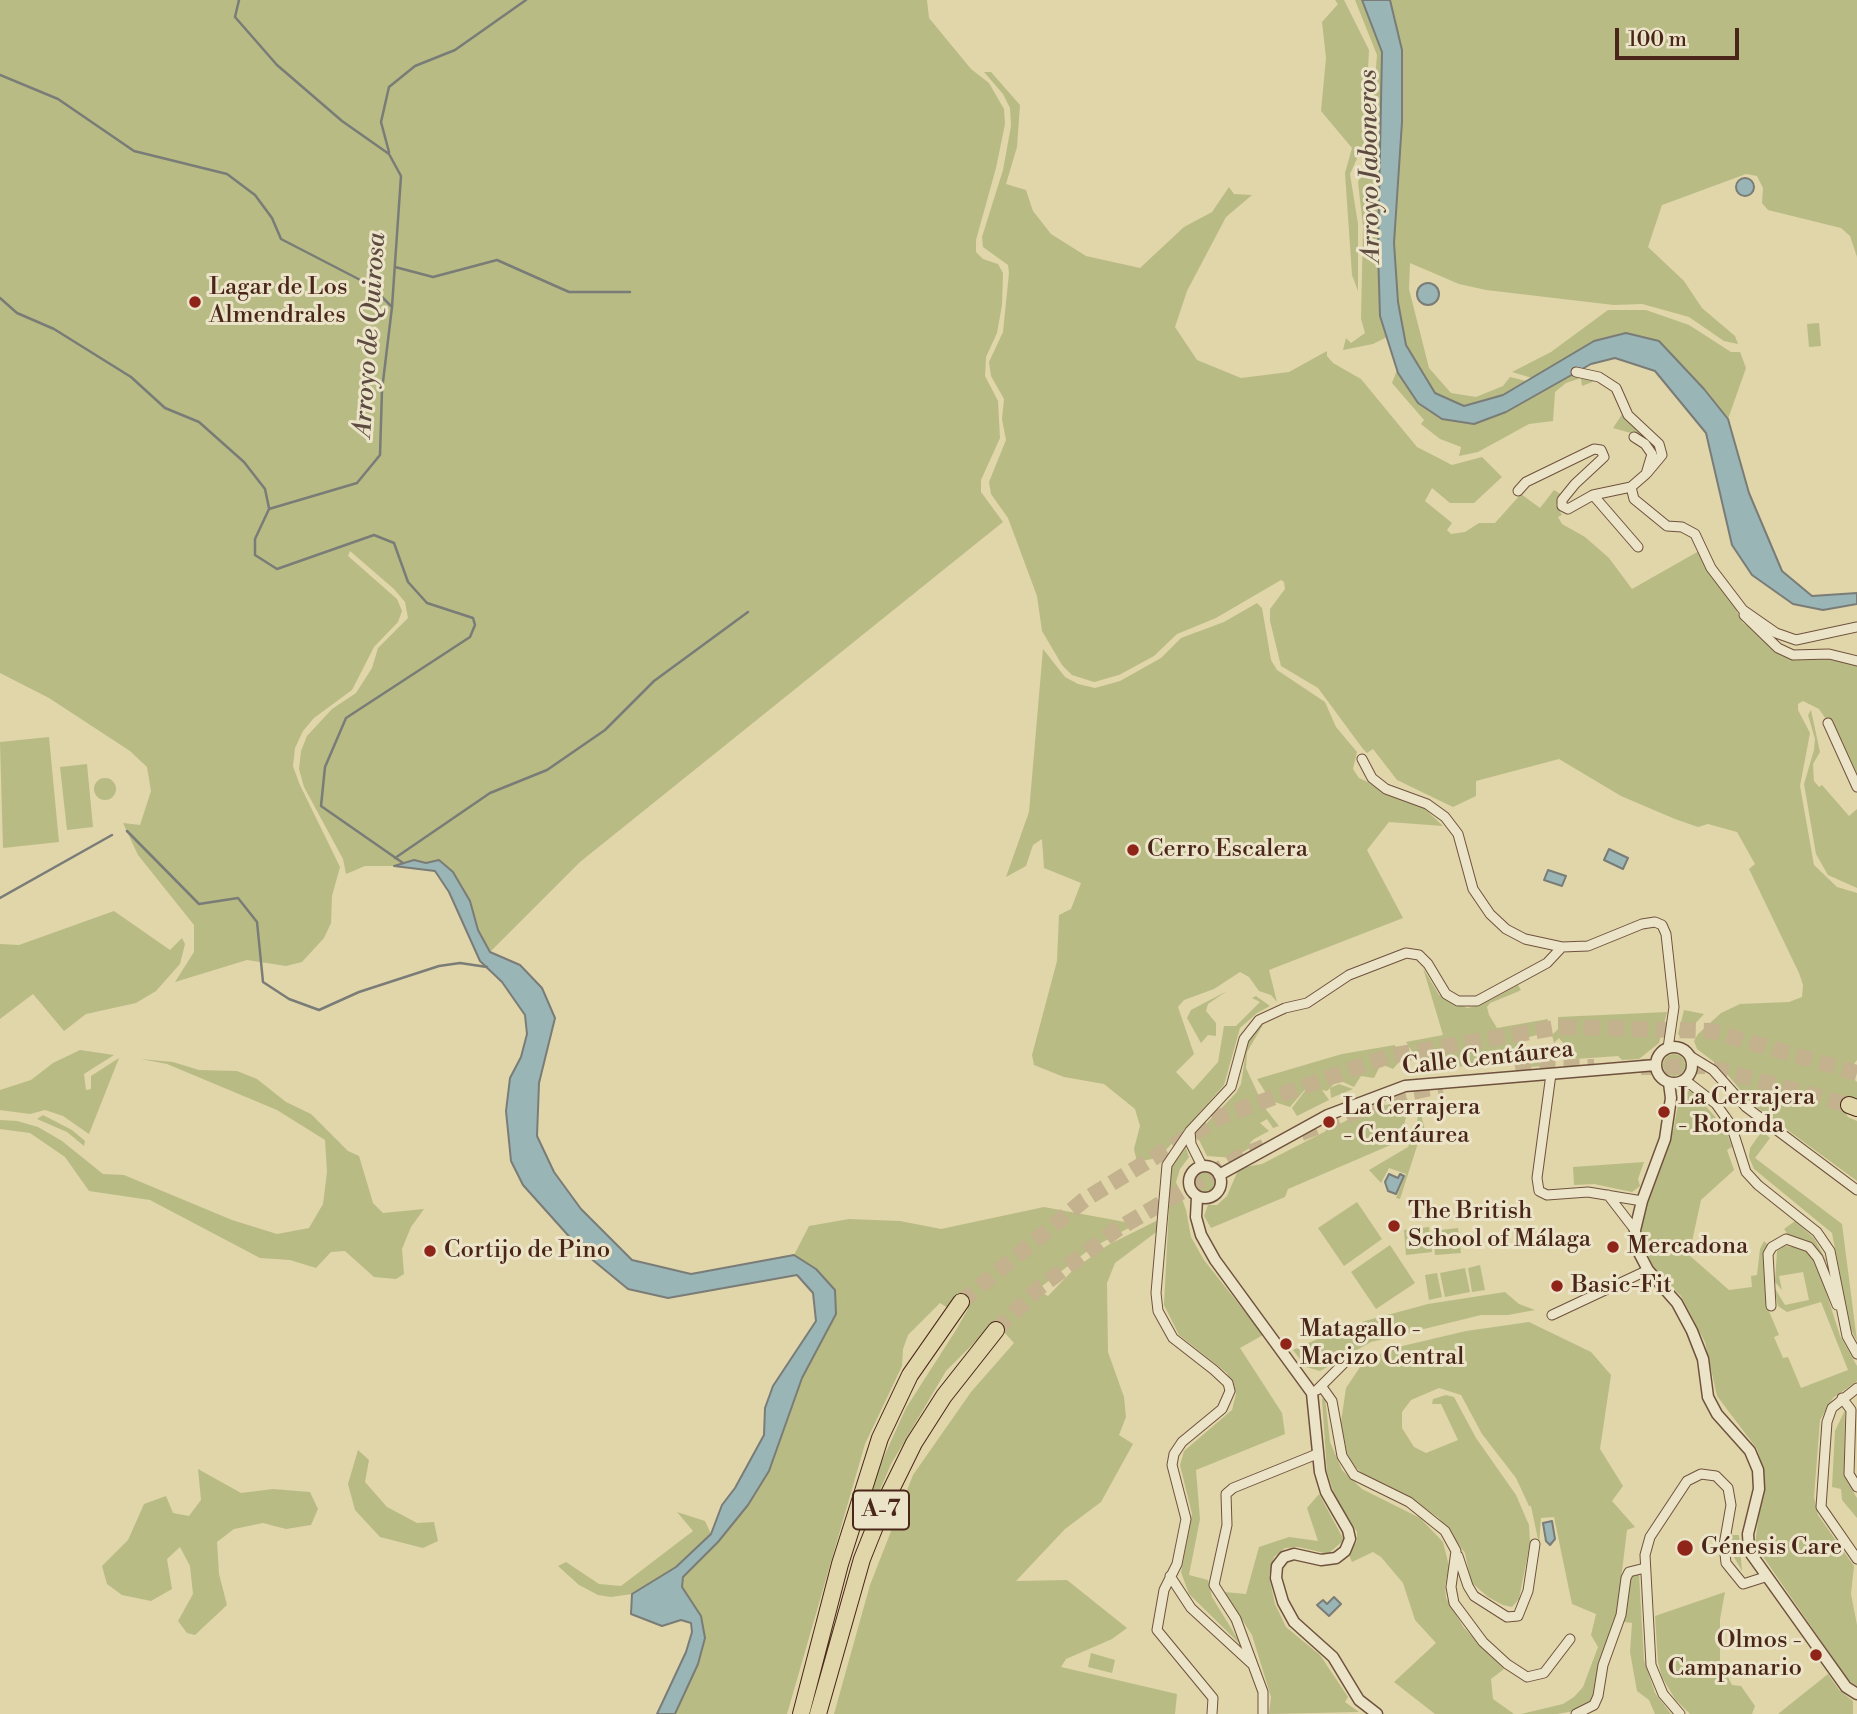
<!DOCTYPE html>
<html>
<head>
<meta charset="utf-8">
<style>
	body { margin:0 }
	#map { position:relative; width:1857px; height:1714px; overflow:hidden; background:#e1d5aa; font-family:"Libre Bodoni",serif }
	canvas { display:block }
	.scale { position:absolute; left:1615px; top:28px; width:124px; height:32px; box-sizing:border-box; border:4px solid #492619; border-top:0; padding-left:9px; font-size:21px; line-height:24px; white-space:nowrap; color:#492619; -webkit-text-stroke:5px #ece4c8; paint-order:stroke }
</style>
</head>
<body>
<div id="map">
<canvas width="1857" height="1714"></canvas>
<div class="scale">100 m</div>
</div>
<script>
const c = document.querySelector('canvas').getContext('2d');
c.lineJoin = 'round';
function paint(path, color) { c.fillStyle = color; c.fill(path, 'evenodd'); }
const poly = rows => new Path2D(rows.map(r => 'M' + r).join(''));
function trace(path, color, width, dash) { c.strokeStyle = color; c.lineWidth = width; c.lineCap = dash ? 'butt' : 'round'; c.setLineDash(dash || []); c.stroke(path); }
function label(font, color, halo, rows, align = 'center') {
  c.font = font + ' "Libre Bodoni",serif'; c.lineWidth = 6; c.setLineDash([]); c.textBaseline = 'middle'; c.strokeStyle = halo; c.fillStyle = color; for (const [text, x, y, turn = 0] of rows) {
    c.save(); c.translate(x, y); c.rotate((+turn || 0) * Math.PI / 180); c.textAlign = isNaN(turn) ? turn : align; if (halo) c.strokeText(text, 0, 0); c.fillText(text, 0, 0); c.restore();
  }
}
paint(poly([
	[0,0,927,0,929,18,971,69,989,83,1004,109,1005,124,996,168,976,240,976,252,983,259,998,264,1003,273,1002,305,997,333,986,357,985,376,998,401,1000,438,981,480,981,492,1003,522,580,862,490,952,478,930,470,901,426,863,414,860,394,866,365,866,346,874,343,859,304,787,299,769,301,751,307,736,332,709,356,693,372,668,378,648,408,618,405,602,394,589,350,551,348,556,397,599,402,611,398,622,374,647,352,690,314,718,303,731,295,748,293,766,299,783,340,867,332,896,331,923,324,938,302,962,286,966,247,960,175,982,194,952,194,925,138,855,123,823,140,825,151,791,147,767,130,751,49,698,0,673],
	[1335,0,1344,0,1369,50,1364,143,1350,174,1358,224,1358,291,1352,275,1345,173,1352,148,1321,111,1326,58,1322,22,1338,4],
	[1355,0,1362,0,1382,52,1380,316,1387,337,1373,344,1343,350,1346,338,1351,343,1365,333,1361,319,1363,226,1358,182,1369,153,1377,55],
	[1390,0,1857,0,1857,257,1850,236,1841,228,1768,210,1762,203,1763,188,1757,176,1746,174,1662,205,1648,247,1684,281,1702,308,1735,336,1738,344,1724,341,1689,317,1664,310,1642,304,1614,305,1486,290,1459,284,1410,263,1409,289,1429,368,1451,393,1476,397,1503,386,1510,377,1526,381,1503,395,1464,406,1435,393,1406,345,1398,302,1394,243,1402,122,1402,50],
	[984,72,991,72,1020,105,1017,147,1006,184,1026,190,1033,211,1051,234,1086,256,1140,268,1184,227,1212,212,1229,187,1234,194,1252,195,1226,217,1187,291,1175,327,1197,360,1241,378,1289,372,1327,351,1327,356,1333,363,1361,379,1417,447,1452,465,1482,457,1502,477,1474,503,1450,503,1432,488,1425,501,1452,523,1447,530,1451,534,1465,532,1479,523,1495,523,1521,494,1540,508,1554,490,1562,495,1556,505,1562,515,1558,517,1562,524,1585,537,1609,558,1632,589,1699,551,1711,575,1739,609,1737,612,1743,623,1761,634,1781,653,1824,656,1857,665,1857,778,1843,744,1819,709,1803,701,1798,704,1798,710,1810,733,1800,786,1814,865,1837,887,1857,893,1857,1060,1850,1069,1851,1076,1857,1082,1857,1100,1843,1108,1848,1117,1857,1121,1857,1181,1752,1104,1722,1068,1697,1049,1694,1041,1698,1034,1721,1013,1740,1004,1789,1002,1802,997,1803,985,1799,973,1749,869,1755,864,1737,832,1708,824,1698,827,1675,819,1621,796,1559,759,1476,781,1476,796,1453,807,1397,780,1373,749,1367,753,1363,749,1318,688,1281,666,1270,621,1270,609,1285,589,1284,582,1281,580,1216,618,1177,634,1154,656,1119,675,1094,682,1072,675,1062,665,1042,631,1037,596,1008,518,991,494,989,482,1006,440,1002,419,1004,399,991,376,989,362,1003,332,1009,273,1008,265,983,247,982,237,1003,170,1011,126,1010,108,1003,94],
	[1608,310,1646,310,1689,325,1731,352,1740,352,1746,368,1728,419,1704,388,1659,341,1594,341,1532,378,1512,372,1551,352],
	[1819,323,1821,346,1809,347,1807,324],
	[1397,370,1442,419,1557,382,1573,374,1595,381,1582,386,1581,378,1566,383,1555,392,1553,421,1529,424,1478,452,1459,456,1461,447,1440,439,1421,424,1424,420,1392,383],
	[1623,413,1651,435,1660,454,1654,462,1638,435,1613,428],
	[1257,603,1262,608,1271,660,1277,670,1325,702,1336,727,1357,752,1353,769,1359,778,1424,808,1443,826,1389,822,1367,850,1403,918,1269,970,1277,1002,1271,995,1259,991,1249,977,1240,972,1214,989,1184,1000,1178,1007,1194,1054,1176,1072,1193,1090,1218,1062,1224,1026,1236,1026,1260,1002,1252,998,1256,996,1270,1006,1257,1013,1240,1028,1224,1085,1167,1149,1157,1158,1137,1162,1134,1149,1140,1126,1135,1109,1104,1084,1064,1077,1034,1065,1032,1055,1057,961,1059,915,1071,909,1081,883,1044,868,1042,839,1033,845,1026,866,1006,877,1029,812,1043,649,1065,677,1078,684,1095,688,1120,681,1161,658,1181,638,1224,622],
	[1811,710,1820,752,1813,764,1814,781,1819,787,1822,785,1849,816,1857,809,1857,888,1828,875,1816,854,1804,784,1814,750,1815,739,1808,715],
	[49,737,59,842,3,848,0,742],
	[87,764,93,827,67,830,60,767],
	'94 789a11 11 0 1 1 22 0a11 11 0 1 1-22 0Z',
	[114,911,170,950,182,938,185,944,180,964,156,991,136,1003,86,1014,64,1031,33,994,0,1019,0,944,19,945],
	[1423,968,1439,995,1467,1008,1481,1005,1518,985,1521,990,1517,992,1490,1003,1487,1007,1489,1015,1497,1028,1548,1019,1545,1033,1525,1038,1495,1065,1423,1068,1406,1042,1443,1035],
	[1227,991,1208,1004,1206,1011,1216,1023,1216,1036,1208,1035,1201,1043,1187,1018,1191,1010],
	[1684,1010,1704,1014,1682,1038,1678,1034],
	[1667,1012,1659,1043,1639,1059,1622,1060,1618,1056,1576,1059,1559,1038,1554,1043,1552,1035,1558,1029,1558,1017],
	[1264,1023,1247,1052,1246,1068,1264,1107,1279,1126,1273,1128,1267,1119,1260,1123,1269,1131,1254,1139,1250,1143,1251,1147,1234,1158,1207,1156,1198,1138,1201,1129,1236,1093,1241,1084,1247,1045,1253,1033],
	[1395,1045,1400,1061,1393,1069,1381,1064,1374,1078,1361,1076,1354,1087,1343,1082,1334,1084,1327,1091,1307,1087,1290,1107,1271,1101,1257,1079,1342,1054],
	[80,1050,114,1055,84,1074,86,1090,91,1089,91,1076,119,1058,89,1134,63,1116,45,1110,30,1114,0,1110,0,1090,31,1080,53,1063],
	[1536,1050,1548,1051,1553,1066,1521,1067],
	'1663 1065a11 11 0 1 1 22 0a11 11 0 1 1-22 0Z',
	[141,1059,173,1062,199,1070,237,1071,257,1079,286,1102,311,1114,348,1151,359,1156,373,1203,383,1213,424,1209,411,1227,402,1249,404,1274,396,1279,374,1277,345,1251,331,1252,316,1268,290,1260,260,1258,150,1200,89,1191,65,1157,30,1133,0,1129,0,1120,17,1121,38,1127,62,1141,103,1174,124,1175,232,1220,277,1234,309,1228,323,1204,327,1172,325,1140,277,1110,167,1064],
	[1339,1084,1353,1089,1331,1098,1330,1088],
	[1307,1088,1322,1090,1329,1100,1297,1116,1292,1108],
	[1689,1091,1695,1094,1725,1128,1732,1147,1727,1150,1734,1170,1701,1200,1689,1255,1729,1290,1752,1287,1751,1276,1757,1275,1760,1249,1764,1241,1767,1244,1770,1242,1766,1248,1764,1266,1766,1304,1779,1335,1774,1337,1783,1358,1788,1357,1801,1388,1848,1370,1821,1302,1787,1312,1778,1306,1774,1287,1785,1305,1809,1300,1803,1272,1779,1276,1782,1290,1775,1282,1777,1251,1784,1246,1804,1248,1817,1263,1840,1336,1857,1366,1857,1381,1833,1398,1820,1420,1814,1497,1818,1515,1854,1566,1851,1594,1857,1625,1857,1686,1848,1680,1755,1545,1764,1473,1757,1449,1717,1396,1705,1342,1681,1296,1656,1271,1644,1248,1641,1227,1645,1209,1673,1131,1679,1100,1683,1092],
	[1407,1098,1409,1105,1400,1141,1288,1189,1285,1197,1211,1228,1204,1216,1208,1205,1217,1205,1227,1196,1239,1168,1262,1164,1357,1115],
	[1419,1106,1428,1143,1418,1143,1400,1199,1396,1198,1406,1174,1389,1168,1381,1183,1369,1170,1408,1147,1416,1131],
	[43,1115,72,1130,85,1141,84,1146,67,1132,37,1119],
	[1762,1131,1770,1138,1755,1158,1842,1224,1857,1341,1850,1328,1832,1233,1754,1169,1749,1157,1750,1148],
	[1185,1145,1189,1157,1180,1169,1176,1182,1186,1210,1191,1237,1204,1260,1263,1335,1240,1348,1282,1413,1285,1434,1196,1470,1200,1519,1189,1575,1208,1580,1212,1597,1242,1646,1189,1594,1181,1572,1192,1514,1180,1465,1184,1451,1232,1410,1236,1394,1227,1373,1179,1335,1164,1305,1171,1167],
	[1644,1162,1638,1179,1640,1186,1632,1192,1594,1184,1574,1185,1573,1167],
	'1194 1182a11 11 0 1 1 22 0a11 11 0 1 1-22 0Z',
	[1357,1202,1382,1239,1344,1266,1318,1228],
	[1044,1207,1136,1224,1090,1249,1037,1290,1048,1296,1074,1269,1108,1245,1158,1220,1159,1230,1115,1263,1107,1283,1108,1352,1124,1397,1126,1417,1119,1435,1133,1444,1101,1502,1065,1529,1016,1581,1067,1580,1127,1628,1112,1639,1066,1659,1061,1667,1177,1694,1175,1714,834,1714,870,1585,913,1475,971,1392,1014,1343,1003,1331,991,1326,946,1371,891,1464,865,1525,861,1526,877,1472,906,1408,956,1330,968,1309,968,1302,948,1308,940,1303,908,1335,903,1349,902,1366,865,1444,787,1714,676,1714,698,1664,701,1616,682,1587,683,1577,718,1542,748,1505,769,1471,802,1378,836,1314,816,1269,794,1255,809,1226,849,1219,900,1221,941,1229],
	[1795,1221,1814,1238,1828,1264,1806,1240,1793,1237,1780,1238,1787,1233,1784,1229],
	[1429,1227,1432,1252,1406,1255,1404,1230],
	[1458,1228,1461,1253,1435,1255,1433,1231],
	[1390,1245,1415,1283,1376,1309,1351,1272],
	[1480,1265,1485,1290,1472,1292,1468,1268],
	[1465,1268,1470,1292,1445,1297,1440,1273],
	[1437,1273,1442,1297,1429,1300,1425,1275],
	[1505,1292,1519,1304,1535,1310,1508,1315,1481,1315,1371,1342,1320,1371,1306,1367,1293,1350,1342,1328,1365,1321,1428,1304],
	[1529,1322,1591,1352,1611,1375,1600,1449,1623,1486,1612,1501,1635,1527,1627,1530,1617,1612,1600,1664,1593,1699,1574,1711,1557,1714,1521,1714,1563,1704,1574,1697,1583,1687,1598,1647,1591,1635,1596,1614,1572,1604,1554,1517,1541,1518,1539,1544,1531,1506,1529,1506,1516,1478,1482,1434,1461,1395,1439,1388,1411,1400,1402,1412,1402,1428,1414,1447,1426,1453,1458,1440,1441,1404,1432,1404,1433,1399,1446,1395,1454,1397,1476,1438,1516,1495,1529,1525,1530,1543,1519,1599,1512,1607,1503,1605,1488,1597,1471,1582,1465,1553,1439,1518,1408,1496,1370,1480,1354,1466,1347,1453,1341,1422,1346,1388,1364,1361,1394,1348,1466,1331],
	[1325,1398,1330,1442,1342,1470,1362,1489,1420,1518,1443,1542,1449,1566,1445,1586,1446,1598,1464,1628,1504,1669,1491,1679,1493,1699,1514,1714,1435,1714,1394,1682,1436,1643,1415,1620,1403,1583,1381,1557,1373,1552,1352,1562,1349,1555,1357,1541,1357,1532,1335,1497,1327,1472,1322,1399],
	[1845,1410,1844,1477,1857,1498,1857,1518,1842,1500,1841,1489,1832,1487,1835,1431],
	[358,1450,369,1460,365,1482,387,1507,417,1523,434,1522,438,1541,423,1548,380,1537,355,1510,348,1484],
	[198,1469,241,1493,273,1489,310,1492,318,1509,311,1525,286,1529,263,1523,234,1529,217,1542,219,1574,227,1605,195,1635,187,1633,178,1621,193,1594,190,1566,180,1547,167,1559,172,1589,151,1601,122,1595,107,1584,102,1566,128,1540,144,1504,166,1496,173,1513,189,1516,201,1500],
	[1319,1494,1344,1540,1328,1554,1299,1547,1285,1548,1274,1557,1269,1576,1275,1604,1286,1627,1320,1655,1348,1697,1345,1702,1359,1712,1269,1714,1271,1697,1252,1635,1224,1592,1246,1594,1259,1547,1289,1537,1318,1541,1307,1508],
	[677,1512,705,1521,711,1534,676,1567,632,1594,611,1597,598,1595,579,1585,558,1566,566,1562,599,1584,621,1586,693,1531],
	[1731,1535,1739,1535,1742,1571,1731,1552],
	[1639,1574,1644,1660,1655,1693,1671,1714,1655,1714,1649,1700,1637,1691,1630,1652,1632,1623,1624,1622,1629,1582,1631,1576],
	[1725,1592,1720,1619,1720,1661,1732,1685,1741,1686,1755,1706,1752,1714,1690,1714,1675,1699,1662,1677,1658,1662,1655,1616],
	[1091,1653,1115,1660,1112,1673,1088,1667],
	[1828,1674,1839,1690,1853,1701,1853,1714,1778,1714]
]), '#b9bb84');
const water = poly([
	[1362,0,1390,0,1402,50,1402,122,1394,243,1398,302,1406,345,1435,393,1464,406,1503,395,1594,341,1626,333,1659,341,1704,389,1728,419,1749,493,1782,571,1812,596,1857,593,1857,604,1823,610,1793,604,1752,575,1732,545,1706,433,1655,371,1615,358,1591,364,1506,412,1474,424,1442,419,1418,403,1398,373,1380,316,1378,251,1382,52,1362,0],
	'1736 187a9 9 0 1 1 18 0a9 9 0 1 1-18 0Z',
	'1417 294a11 11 0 1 1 22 0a11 11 0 1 1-22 0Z',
	[1609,849,1628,858,1623,869,1604,860,1609,849],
	[414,860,426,863,439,860,453,872,470,901,478,930,490,952,520,965,542,988,555,1018,539,1083,537,1136,554,1172,581,1209,632,1260,691,1274,794,1255,816,1269,835,1290,836,1314,802,1378,769,1471,748,1505,718,1542,683,1577,682,1587,701,1616,705,1638,698,1664,675,1714,657,1714,686,1652,692,1632,691,1623,681,1620,662,1626,631,1614,632,1594,676,1567,711,1534,722,1505,735,1488,764,1435,765,1408,773,1386,816,1321,813,1293,797,1275,668,1298,628,1289,583,1252,523,1185,511,1161,506,1111,510,1078,521,1057,527,1034,525,1015,502,982,480,961,449,892,435,871,394,866,414,860],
	[1548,870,1566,876,1562,886,1544,880,1548,870],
	[1389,1174,1398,1178,1400,1174,1404,1176,1396,1194,1388,1191,1385,1182,1389,1174],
	[1552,1521,1555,1539,1550,1545,1546,1541,1543,1523,1552,1521],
	[1334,1597,1341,1604,1329,1616,1317,1605,1323,1600,1327,1604,1334,1597]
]);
paint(water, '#9ab5b5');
trace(water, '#7a7c77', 2);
trace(poly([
	[239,0,235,17,277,65,342,121,389,154,401,176,392,307,382,390,380,455,357,483,269,509,255,539,255,555,277,569,374,535,394,543,408,582,427,603,473,618,475,625,470,637,346,718,325,767,321,806,403,863],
	[0,75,58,99,134,151,227,174,255,195,272,218,281,239,370,285,392,307],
	[389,152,381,122,389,87,415,66,455,50,526,0],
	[395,267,433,277,497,260,569,292,630,292],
	[0,298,17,313,54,329,131,377,165,408,199,422,244,462,265,489,269,508],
	[127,831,199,904,238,898,257,922,263,982,289,999,319,1010,359,992,439,966,460,963,487,967],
	[395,858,490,793,547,770,605,730,654,681,748,612],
	[0,898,112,835]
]), '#7a7c77', 2.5);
trace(poly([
	[1641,1067,1705,1066,1849,1105],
	[1516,1073,1554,1067,1594,1067],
	[1301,1133,1401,1094,1442,1086],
	[961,1302,1084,1200,1222,1116,1389,1056,1560,1027,1712,1031,1857,1073],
	[996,1330,1040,1287,1116,1230,1242,1156,1264,1147]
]), '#c3b28d', 16, [16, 8]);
const minor = poly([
	[1576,372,1599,377,1616,388,1628,415,1659,444,1662,455,1647,473],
	[1634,437,1645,444,1652,454,1646,474,1631,487,1593,495,1638,547],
	[1631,487,1634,499,1667,526,1682,527,1695,534,1711,568,1743,610,1776,633,1796,640,1857,627],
	[1518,491,1526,482,1594,449,1601,450,1604,457,1575,484,1562,500,1562,506,1568,509,1593,495],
	[1744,615,1778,648,1793,655,1829,654,1857,661],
	[1828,723,1857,787],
	[1362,759,1372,778,1386,789,1427,804,1445,817,1458,834,1473,889,1490,914,1506,929,1525,939,1562,947,1588,946,1642,924,1655,922,1662,925,1666,934,1674,1007,1668,1048],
	[1690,1056,1713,1070,1746,1107,1857,1190],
	[1551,1074,1537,1178,1539,1191,1547,1195,1588,1192,1642,1201],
	[1685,1080,1716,1104,1731,1125,1746,1172,1758,1185,1817,1232,1830,1251,1847,1336,1857,1354],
	[1190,1131,1191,1144,1202,1166],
	[1608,1195,1635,1230],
	[1771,1306,1768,1254,1772,1247,1786,1239,1809,1247,1818,1258,1837,1305],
	[1552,1315,1648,1270],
	[1322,1387,1332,1401,1342,1456,1354,1475,1409,1502,1445,1531,1456,1551,1451,1587,1454,1603,1483,1642,1507,1664,1527,1677,1544,1673,1570,1639],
	[1857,1388,1832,1408,1827,1422,1821,1507,1857,1559],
	[1317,1390,1345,1362],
	[1842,1398,1851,1410,1849,1474,1857,1487],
	[1458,1556,1468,1586,1474,1596,1507,1617,1518,1616,1528,1591,1535,1544],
	[1170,1576,1191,1608,1253,1665,1263,1692,1263,1714],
	[1253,1665,1236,1619,1214,1585,1227,1525,1226,1494,1233,1488,1317,1454],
	[1212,1714,1213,1698,1157,1630,1164,1590,1177,1564,1186,1519,1172,1465,1174,1454,1182,1442,1222,1409,1230,1391,1228,1383,1214,1370,1173,1338,1158,1311,1156,1293,1167,1165,1190,1131,1231,1087,1244,1039,1259,1020,1285,1008,1307,1003,1349,975,1406,953,1419,955,1428,964,1446,994,1458,1001,1477,1001,1547,963,1562,947],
	[1576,1714,1594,1705,1598,1696,1603,1665,1621,1615,1626,1578,1629,1572,1645,1568],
	[1680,1714,1663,1694,1651,1665,1645,1555,1650,1537,1687,1481,1701,1474,1716,1476,1728,1488,1731,1505,1724,1545,1726,1563,1743,1584,1765,1577]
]);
const tertiary = poly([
	'1656 1065a18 18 0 1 1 36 0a18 18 0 1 1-36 0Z',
	[1669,1083,1671,1098,1665,1139,1642,1201,1635,1230,1636,1247,1648,1270,1677,1303,1692,1331,1703,1359,1708,1397,1717,1414,1750,1451,1758,1470,1759,1489,1748,1534,1749,1551,1846,1687,1857,1694],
	'1189 1182a16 16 0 1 1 32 0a16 16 0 1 1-32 0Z',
	[1219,1175,1328,1115,1405,1086,1656,1065],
	[1197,1197,1196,1217,1201,1235,1215,1260,1312,1393,1320,1472,1326,1492,1348,1530,1350,1539,1345,1551,1336,1558,1321,1560,1294,1554,1284,1557,1277,1566,1276,1578,1283,1602,1294,1622,1333,1657,1359,1700,1377,1714]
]);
const motorway = poly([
	[1849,1105,1857,1108],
	[801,1714,840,1564,880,1438,910,1375,961,1302],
	[818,1714,862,1559,884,1504,914,1443,944,1396,996,1330]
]);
trace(minor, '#6f523d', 11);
trace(tertiary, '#6f523d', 13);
trace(motorway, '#492619', 18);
trace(minor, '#ece4c8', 9);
trace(tertiary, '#ece4c8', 10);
trace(motorway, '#e1d5aa', 16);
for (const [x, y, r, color] of [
	[195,302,7,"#8f2418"],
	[1133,850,7,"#8f2418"],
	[1664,1112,7,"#8f2418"],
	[1329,1122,7,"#8f2418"],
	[1394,1226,7,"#8f2418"],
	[1613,1247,7,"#8f2418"],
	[430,1251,7,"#8f2418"],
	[1557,1286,7,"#8f2418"],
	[1286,1344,7,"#8f2418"],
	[1685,1548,9,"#8f2418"],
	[1816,1655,7,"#8f2418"]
]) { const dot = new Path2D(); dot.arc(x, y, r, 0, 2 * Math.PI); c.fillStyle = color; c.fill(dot); trace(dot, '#ece4c8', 2.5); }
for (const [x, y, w] of [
	[881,1510,56]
]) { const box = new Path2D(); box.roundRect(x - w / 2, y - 19.5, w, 39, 5); c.fillStyle = '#ece4c8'; c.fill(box); trace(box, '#492619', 2); }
label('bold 23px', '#492619', null, [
	["A-7",881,1510]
]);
label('24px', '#492619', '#ece4c8', [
	["Lagar de Los",209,288],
	["Almendrales",209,316],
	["Cerro Escalera",1147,850],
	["La Cerrajera",1678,1098],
	["- Rotonda",1678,1126],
	["La Cerrajera",1343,1108],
	["- Centáurea",1343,1136],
	["The British",1408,1212],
	["School of Málaga",1408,1240],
	["Mercadona",1627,1247],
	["Cortijo de Pino",444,1251],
	["Basic-Fit",1571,1286],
	["Matagallo -",1300,1330],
	["Macizo Central",1300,1358],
	["Génesis Care",1701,1548],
	["Olmos -",1802,1641,"right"],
	["Campanario",1802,1669,"right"]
], 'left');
label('24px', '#492619', '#ece4c8', [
	["Calle Centáurea",1488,1059,-6]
]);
label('italic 26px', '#5d4a40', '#ece4c8', [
	["Arroyo Jaboneros",1371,166,-91],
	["Arroyo de Quirosa",371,335,-86]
]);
</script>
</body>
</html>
